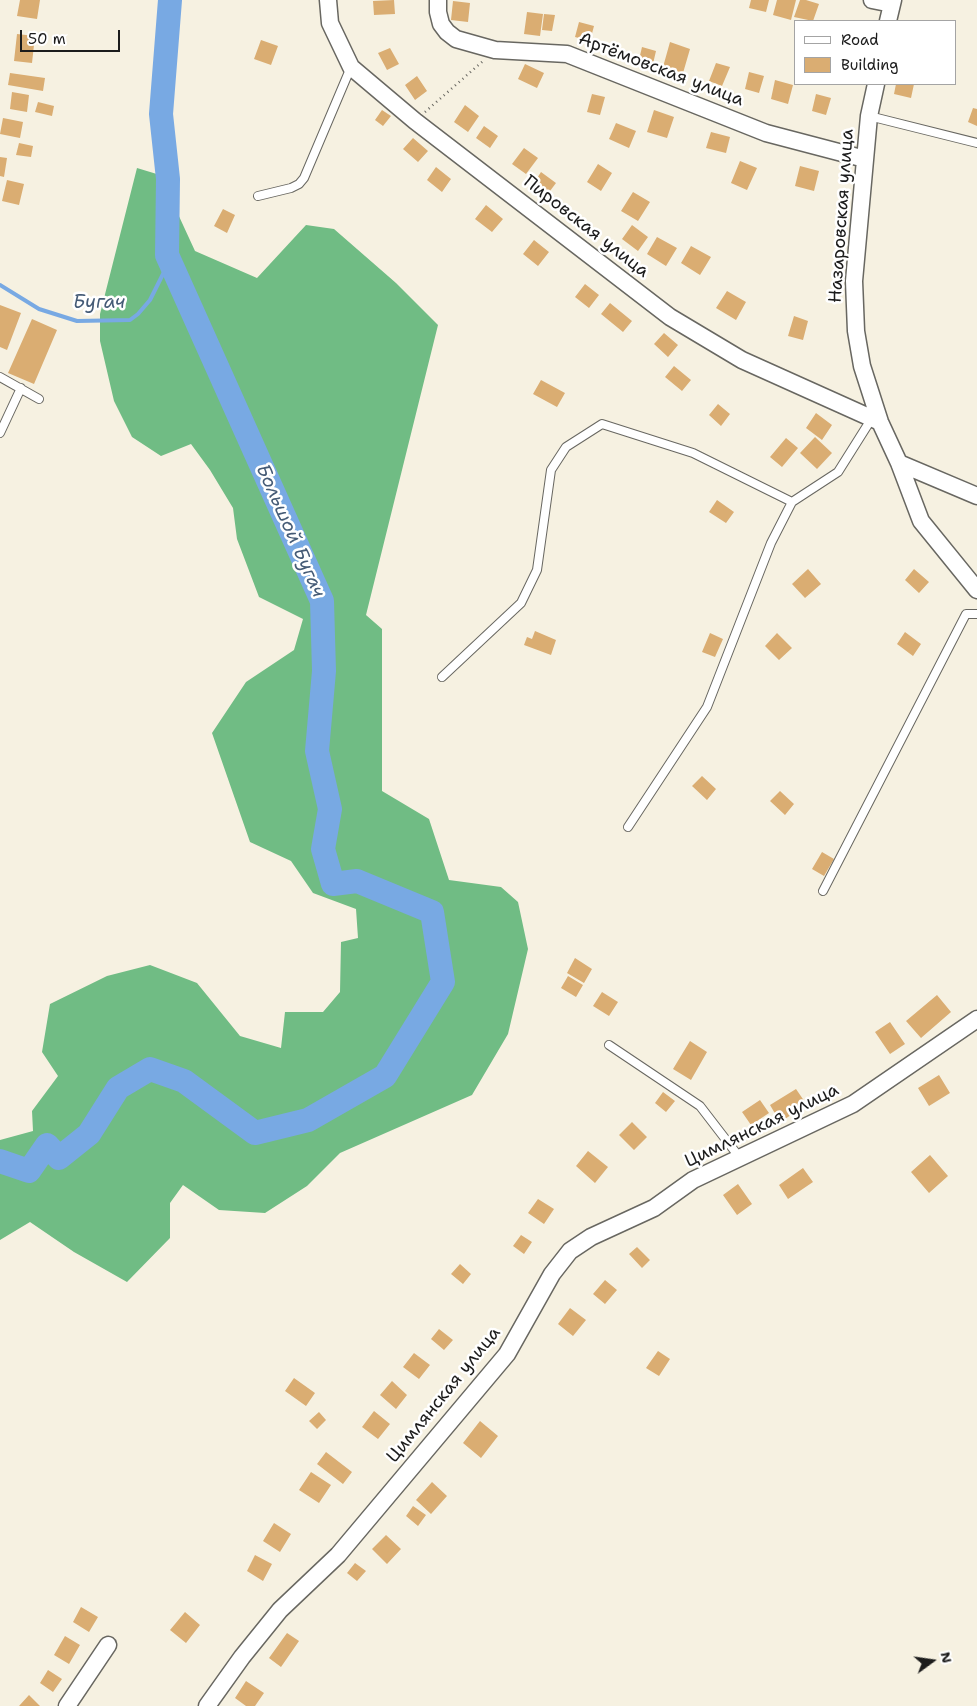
<!DOCTYPE html>
<html>
<head>
<meta charset="utf-8">
<style>
	body { margin:0 }
	#map { position:relative; width:977px; height:1706px; overflow:hidden; background:#f6f1e1; font-family:"Shantell Sans",sans-serif }
	canvas { display:block }
	.legend { position:absolute; left:794px; top:20px; width:162px; height:65px; box-sizing:border-box; background:#fff; border:1px solid #a4a4a4; margin:0; padding:6px 9px; list-style:none; font-size:15px; color:#1c1c1c }
	.legend li { display:flex; align-items:center; gap:10px; height:25px }
	.legend b { width:25px; border:1px solid #a4a4a4 }
	.north { position:absolute; left:907px; top:1636px; width:50px; height:50px; -webkit-text-stroke:4px #fff; paint-order:stroke; rotate:76deg; font-size:14px; font-weight:700; line-height:20px; text-align:center; color:#1c1c1c }
	.north::after { content:''; display:block; margin:auto; width:18px; height:22px; background:#1c1c1c; clip-path:polygon(50% 0,100% 100%,50% 72%,0 100%) }
	.scale { position:absolute; left:20px; top:30px; width:100px; height:22px; box-sizing:border-box; border:2px solid #1c1c1c; border-top:0; padding-left:6px; font-size:15px; line-height:18px; white-space:nowrap; color:#1c1c1c; -webkit-text-stroke:4px #fff; paint-order:stroke }
</style>
</head>
<body>
<div id="map">
<canvas width="977" height="1706"></canvas>
<ul class="legend">
<li><b style="height:6px;background:#fff"></b>Road</li>
<li><b style="height:14px;background:#daad72"></b>Building</li>
</ul>
<div class="north">N</div>
<div class="scale">50 m</div>
</div>
<script>
const c = document.querySelector('canvas').getContext('2d');
c.lineJoin = 'round';
function paint(path, color) { c.fillStyle = color; c.fill(path, 'evenodd'); }
const poly = rows => new Path2D(rows.map(r => 'M' + r).join(''));
function trace(path, color, width, dash) { c.strokeStyle = color; c.lineWidth = width; c.lineCap = dash ? 'butt' : 'round'; c.setLineDash(dash || []); c.stroke(path); }
function label(font, color, halo, rows, align = 'center') {
  c.font = font + ' "Shantell Sans",sans-serif'; c.lineWidth = 5; c.setLineDash([]); c.textBaseline = 'middle'; c.strokeStyle = halo; c.fillStyle = color; for (const [text, x, y, turn = 0] of rows) {
    c.save(); c.translate(x, y); c.rotate((+turn || 0) * Math.PI / 180); c.textAlign = isNaN(turn) ? turn : align; if (halo) c.strokeText(text, 0, 0); c.fillText(text, 0, 0); c.restore();
  }
}
paint(poly([
	[137,168,160,175,195,251,257,278,306,225,334,229,396,283,438,325,366,615,382,629,382,791,429,819,449,880,501,887,518,902,528,949,508,1034,472,1095,340,1153,307,1186,265,1213,219,1210,183,1185,170,1203,170,1238,127,1282,74,1252,30,1222,0,1240,0,1140,33,1131,32,1111,58,1076,42,1052,50,1004,107,976,150,965,197,983,240,1036,281,1048,285,1012,323,1012,340,992,341,942,358,938,356,909,313,893,291,861,250,842,212,733,246,682,294,650,303,619,259,597,237,539,233,508,210,470,191,444,161,456,132,437,114,401,100,341,100,314]
]), '#70bc84');
trace(poly([
	[0,285,39,309,77,321,130,320,138,314,150,300,165,270,168,262,167,255]
]), '#78a9e3', 4);
trace(poly([
	[0,1161,29,1171,47,1145,59,1158,89,1134,118,1088,150,1069,184,1081,255,1133,308,1120,385,1076,443,982,432,912,357,881,333,884,323,849,330,809,317,751,324,671,322,601,167,255,168,179,161,114,170,0]
]), '#78a9e3', 24);
paint(poly([
	[20,0,40,0,37,19,17,16],
	[394,0,395,14,374,15,373,1],
	[751,0,769,0,766,12,749,8],
	[777,0,796,0,791,20,773,15],
	[800,0,806,0,819,4,813,21,794,17],
	[453,1,470,3,468,22,451,20],
	[527,12,543,14,540,36,524,34],
	[544,14,555,15,552,31,542,30],
	[579,22,594,26,590,41,575,37],
	[17,34,35,36,32,63,14,61],
	[261,40,278,46,271,65,254,59],
	[670,42,690,49,683,73,663,67],
	[642,47,656,51,652,68,638,64],
	[390,48,399,64,387,70,378,53],
	[716,63,730,67,722,86,709,81],
	[525,64,544,73,537,88,518,79],
	[749,72,764,76,759,93,745,89],
	[10,73,45,78,43,91,8,85],
	[417,76,427,91,415,100,405,85],
	[775,80,793,85,788,104,771,99],
	[896,84,914,84,911,98,894,94],
	[12,92,29,95,27,112,10,109],
	[592,94,605,97,600,115,587,112],
	[816,94,831,98,826,115,812,111],
	[38,102,54,106,52,116,35,112],
	[465,105,479,116,468,132,454,122],
	[973,108,977,109,977,126,968,122],
	[382,110,391,116,383,126,375,120],
	[654,110,674,117,667,138,647,132],
	[3,118,23,122,20,138,0,134],
	[616,123,636,131,629,148,609,139],
	[484,126,498,136,490,148,476,138],
	[711,132,730,137,726,153,706,148],
	[413,138,428,151,418,162,403,149],
	[19,143,33,146,31,157,16,155],
	[524,148,538,158,526,174,512,164],
	[0,157,7,158,4,177,0,176],
	[740,161,757,168,747,190,731,183],
	[598,164,612,173,601,191,587,182],
	[800,166,819,171,814,191,795,186],
	[436,167,451,179,442,192,427,180],
	[541,172,556,183,544,199,530,189],
	[7,180,24,184,19,205,2,201],
	[633,192,650,202,638,221,621,211],
	[486,205,503,219,492,232,475,219],
	[223,209,235,215,227,233,214,226],
	[632,225,648,237,638,251,622,239],
	[657,237,677,248,666,266,647,254],
	[534,240,549,252,538,266,523,254],
	[691,246,711,257,700,275,681,263],
	[585,284,599,295,589,308,575,297],
	[727,291,746,302,736,320,716,308],
	[610,303,632,321,623,332,601,314],
	[0,305,21,313,7,350,0,347],
	[794,316,808,321,803,340,788,336],
	[32,319,57,330,34,384,8,373],
	[664,333,678,345,668,357,654,344],
	[674,366,691,380,682,391,665,377],
	[541,380,565,393,557,407,533,394],
	[718,404,730,414,721,426,709,415],
	[816,413,832,425,822,440,806,428],
	[815,437,832,453,817,469,800,453],
	[786,438,798,448,782,467,770,457],
	[717,500,734,512,726,523,709,512],
	[808,569,821,584,805,598,792,584],
	[914,569,929,582,919,593,905,580],
	[535,631,556,640,551,655,524,645,527,637,532,639],
	[905,632,921,644,913,656,897,644],
	[710,633,723,639,715,657,702,652],
	[777,633,792,648,779,660,765,646],
	[702,776,716,789,707,800,692,786],
	[780,791,794,804,785,815,770,801],
	[822,852,834,859,824,876,812,869],
	[575,958,592,969,584,983,567,973],
	[568,976,583,985,576,997,561,988],
	[602,992,618,1002,609,1016,593,1006],
	[937,995,951,1012,921,1038,906,1021],
	[890,1022,905,1044,890,1054,875,1032],
	[690,1041,707,1052,691,1080,673,1069],
	[939,1075,950,1093,929,1106,918,1088],
	[796,1089,807,1105,780,1122,770,1105],
	[663,1092,675,1101,666,1112,655,1103],
	[760,1100,769,1113,751,1125,742,1112],
	[632,1122,647,1137,634,1150,619,1135],
	[588,1151,608,1167,595,1183,576,1166],
	[930,1155,948,1176,929,1193,911,1172],
	[803,1168,813,1182,788,1199,779,1185],
	[738,1184,752,1204,737,1215,723,1195],
	[538,1199,554,1209,544,1224,528,1213],
	[521,1235,532,1242,524,1254,513,1246],
	[637,1247,650,1260,642,1268,629,1254],
	[460,1264,471,1274,463,1284,451,1274],
	[605,1280,617,1290,605,1304,593,1294],
	[570,1308,586,1320,573,1336,558,1324],
	[439,1329,453,1340,444,1350,431,1339],
	[658,1351,670,1359,659,1376,646,1368],
	[414,1353,430,1365,419,1379,403,1367],
	[294,1378,315,1393,306,1406,285,1391],
	[392,1381,407,1395,396,1409,380,1395],
	[374,1411,390,1424,378,1439,362,1427],
	[319,1412,326,1420,317,1429,309,1421],
	[480,1421,498,1436,481,1458,463,1443],
	[326,1452,352,1472,343,1484,317,1464],
	[311,1472,331,1485,319,1503,299,1490],
	[432,1482,447,1496,431,1514,416,1500],
	[413,1506,426,1515,418,1526,406,1516],
	[274,1523,291,1534,280,1552,263,1541],
	[386,1535,401,1549,387,1564,372,1549],
	[255,1555,272,1564,263,1581,247,1571],
	[355,1563,366,1571,357,1581,347,1573],
	[81,1607,98,1617,89,1632,73,1622],
	[185,1612,200,1625,186,1643,170,1630],
	[287,1633,299,1641,281,1667,269,1658],
	[65,1636,80,1645,69,1664,54,1655],
	[48,1670,62,1679,53,1692,40,1683],
	[246,1681,264,1693,255,1706,246,1706,235,1698],
	[29,1695,40,1706,19,1706]
]), '#daad72');
const lane = poly([
	[869,116,977,143],
	[258,196,291,188,299,184,304,178,351,67],
	[0,377,39,399],
	[0,433,21,388],
	[442,677,521,603,537,570,551,470,566,447,602,424,693,453,792,502],
	[628,827,707,707,771,543,792,502,838,472,872,418],
	[823,891,966,614,977,614],
	[609,1045,700,1106,740,1158]
]);
const street = poly([
	[328,0,330,23,351,67,415,121,670,317,742,360,880,422],
	[438,0,438,12,441,24,447,32,456,39,495,50,567,54,766,133,865,159],
	[872,0,892,4],
	[888,21,893,0],
	[876,84,869,116,854,281,856,331,862,366,880,422,899,463,921,521,977,590],
	[899,463,977,496],
	[67,1706,108,1645],
	[207,1706,242,1657,280,1610,338,1555,507,1354,552,1274,570,1251,591,1237,654,1208,693,1180,853,1104,977,1019]
]);
trace(lane, '#686761', 10);
trace(street, '#686761', 19);
trace(poly([
	[425,112,483,61]
]), '#686761', 2.5, [1, 4]);
trace(lane, '#fff', 8);
trace(street, '#fff', 16);
label('18px', '#1c1c1c', '#fff', [
	["Артёмовская улица",661,70,21],
	["Назаровская улица",842,216,-86],
	["Пировская улица",586,227,38],
	["Цимлянская улица",762,1126,-26],
	["Цимлянская улица",444,1395,-51]
]);
label('italic 19px', '#455b76', '#fff', [
	["Бугач",99,303],
	["Большой Бугач",290,531,66]
]);
</script>
</body>
</html>
